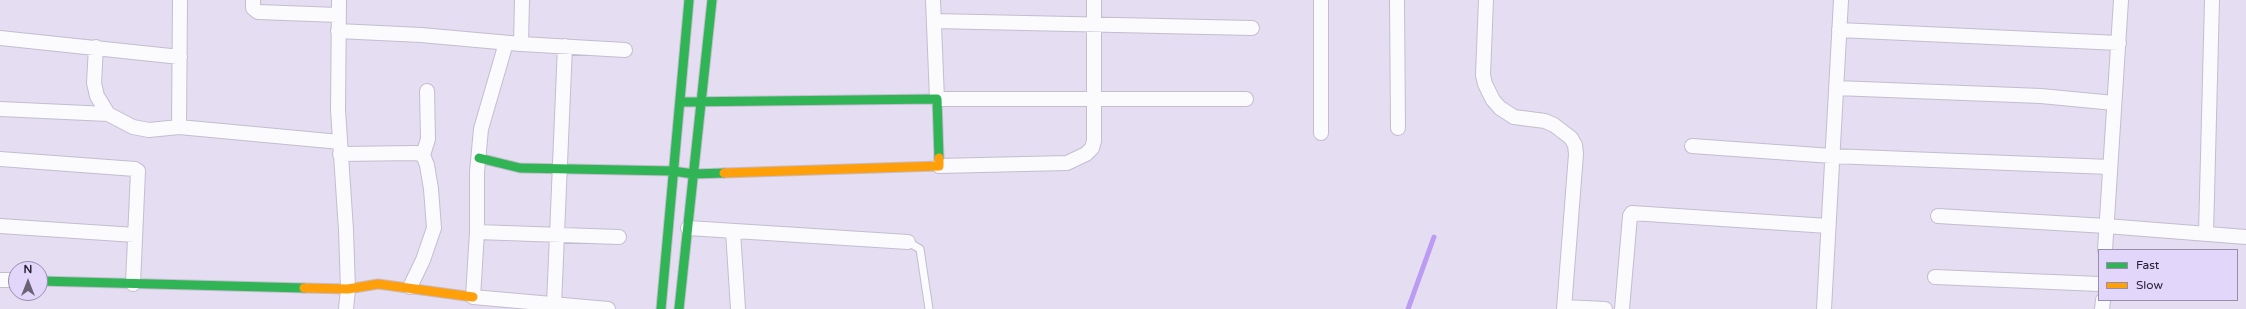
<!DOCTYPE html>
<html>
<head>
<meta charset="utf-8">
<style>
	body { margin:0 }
	#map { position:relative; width:2246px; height:309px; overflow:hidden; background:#e5def3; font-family:"Varela Round",sans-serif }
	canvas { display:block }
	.legend { position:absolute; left:2098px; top:249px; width:140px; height:52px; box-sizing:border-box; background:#e2d6fb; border:1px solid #978eab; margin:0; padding:5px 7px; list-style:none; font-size:12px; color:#272132 }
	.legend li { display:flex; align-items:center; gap:8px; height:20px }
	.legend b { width:20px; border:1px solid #978eab }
	.north { position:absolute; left:8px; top:261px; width:40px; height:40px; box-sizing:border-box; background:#e2d6fb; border:1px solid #978eab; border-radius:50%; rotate:0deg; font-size:11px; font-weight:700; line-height:16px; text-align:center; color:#272132 }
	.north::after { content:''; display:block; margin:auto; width:14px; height:18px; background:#6a6376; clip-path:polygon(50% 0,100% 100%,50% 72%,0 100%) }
</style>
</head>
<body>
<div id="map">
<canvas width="2246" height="309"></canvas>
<ul class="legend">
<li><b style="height:5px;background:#30b455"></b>Fast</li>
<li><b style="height:5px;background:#ff9f0a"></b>Slow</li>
</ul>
<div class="north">N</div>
</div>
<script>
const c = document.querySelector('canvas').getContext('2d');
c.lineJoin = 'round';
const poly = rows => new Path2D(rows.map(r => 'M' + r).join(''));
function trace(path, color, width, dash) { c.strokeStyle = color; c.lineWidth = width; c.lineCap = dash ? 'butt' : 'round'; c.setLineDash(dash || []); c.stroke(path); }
trace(poly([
	[1408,309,1434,237]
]), '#bc9bf2', 5);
const lane = poly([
	[908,242,920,249,929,309]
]);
const street = poly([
	[180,0,179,127,340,142],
	[253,0,253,8,258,12,338,15],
	[339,0,338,110,346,230,348,289,346,309],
	[933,0,937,99,1246,99],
	[1321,0,1321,133],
	[1397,0,1398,128],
	[1486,0,1483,75,1485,84,1493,100,1500,108,1514,117,1545,121,1554,125,1571,138,1575,145,1576,154,1564,309],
	[934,21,1252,28],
	[1839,30,2119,43],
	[338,31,421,35,521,44,625,50],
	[0,38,180,57],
	[506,43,481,129,477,172,477,232,473,297,608,309],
	[521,44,522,0],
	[96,47,94,83,97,96,108,114,133,127,149,130,179,127],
	[1836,88,2041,96,2114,103],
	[0,109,108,114],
	[1692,146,1832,156,2110,167],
	[340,154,416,153,423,155,427,165,431,189,434,228,423,260,410,287],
	[423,155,428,139,427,91],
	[0,159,135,169,138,171,133,284],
	[939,166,1067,163,1086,154,1092,148,1094,141,1094,0],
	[1938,216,2106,226,2246,237],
	[0,226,135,235],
	[688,228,908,242],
	[733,231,738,309],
	[477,232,619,237],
	[2206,234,2212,0],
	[2105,250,2121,0],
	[1935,277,2099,284],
	[0,280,16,280],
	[554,305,565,46],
	[1564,307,1605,309],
	[1622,309,1630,216,1632,213,1828,226],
	[1824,309,1841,0],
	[2102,309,2103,300]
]);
const fast = poly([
	[680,102,937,99,939,158],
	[479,158,520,168,673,171,693,174,724,173],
	[40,281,304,288],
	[661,309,689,0],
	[679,309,712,0]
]);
const slow = poly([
	[724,173,939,166,939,158],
	[304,288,348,289,378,284,473,297]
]);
trace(lane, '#c3bdcf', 9);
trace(street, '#c3bdcf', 16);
trace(fast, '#c3bdcf', 11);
trace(slow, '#c3bdcf', 11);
trace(lane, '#fbfafd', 7);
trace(street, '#fbfafd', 14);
trace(fast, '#30b455', 9);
trace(slow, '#ff9f0a', 9);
</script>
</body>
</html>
